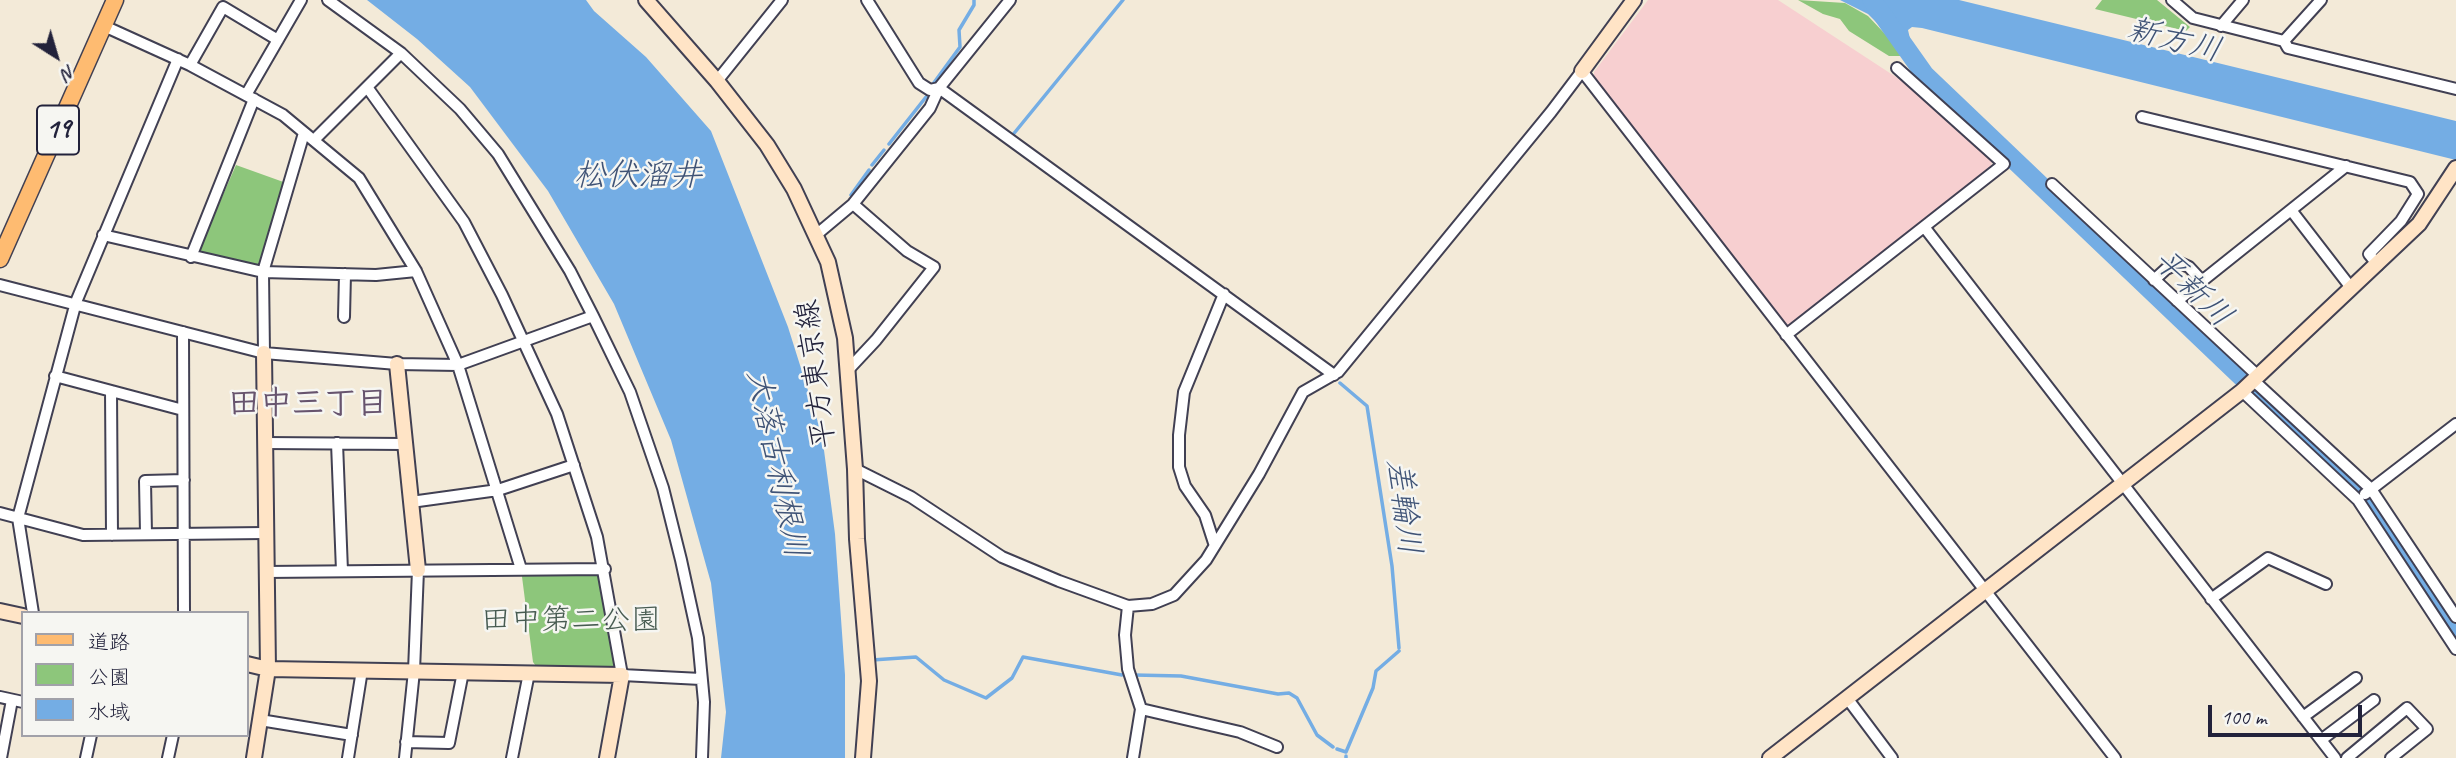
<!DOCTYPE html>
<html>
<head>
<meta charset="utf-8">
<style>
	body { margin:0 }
	#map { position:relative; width:2456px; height:758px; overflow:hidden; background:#f3ead8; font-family:Caveat,"Klee One",sans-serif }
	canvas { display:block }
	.legend { position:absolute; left:21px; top:611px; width:228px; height:126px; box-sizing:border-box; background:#f6f6f2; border:2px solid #a1a1a9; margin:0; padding:9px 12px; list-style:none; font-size:21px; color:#22223b }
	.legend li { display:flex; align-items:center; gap:14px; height:35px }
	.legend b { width:35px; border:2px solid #a1a1a9 }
	.north { position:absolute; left:21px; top:21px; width:70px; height:70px; -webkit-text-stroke:5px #f6f6f2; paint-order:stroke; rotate:143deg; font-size:19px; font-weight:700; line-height:28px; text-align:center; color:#22223b }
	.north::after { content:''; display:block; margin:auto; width:24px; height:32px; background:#22223b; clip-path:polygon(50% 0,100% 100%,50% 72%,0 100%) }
	.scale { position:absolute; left:2208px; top:705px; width:154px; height:32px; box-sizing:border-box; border:4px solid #22223b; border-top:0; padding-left:9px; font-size:21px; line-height:24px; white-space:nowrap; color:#22223b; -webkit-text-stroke:5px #f6f6f2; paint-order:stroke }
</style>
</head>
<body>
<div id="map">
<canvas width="2456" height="758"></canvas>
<ul class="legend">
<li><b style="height:9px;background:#febb71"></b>道路</li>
<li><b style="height:19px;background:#8dc67b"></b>公園</li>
<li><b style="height:19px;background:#74ade4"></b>水域</li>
</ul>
<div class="north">N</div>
<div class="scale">100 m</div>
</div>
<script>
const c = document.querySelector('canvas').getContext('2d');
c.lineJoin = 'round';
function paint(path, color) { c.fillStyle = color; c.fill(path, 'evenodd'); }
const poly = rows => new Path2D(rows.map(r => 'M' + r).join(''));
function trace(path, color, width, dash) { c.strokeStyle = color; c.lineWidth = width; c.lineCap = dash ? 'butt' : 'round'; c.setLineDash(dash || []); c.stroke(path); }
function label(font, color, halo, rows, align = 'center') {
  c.font = font + ' Caveat,"Klee One",sans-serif'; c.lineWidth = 5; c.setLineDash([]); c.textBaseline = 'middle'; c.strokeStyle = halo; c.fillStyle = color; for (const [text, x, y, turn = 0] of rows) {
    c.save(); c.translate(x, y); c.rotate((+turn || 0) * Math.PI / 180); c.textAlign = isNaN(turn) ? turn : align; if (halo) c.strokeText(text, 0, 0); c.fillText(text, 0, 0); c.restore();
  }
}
paint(poly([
	[1648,0,1778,0,1922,94,1992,160,1991,168,1792,325,1784,324,1594,78,1594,72]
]), '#f7cfd0');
paint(poly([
	[1798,0,1845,3,1868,16,1906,56,1889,56,1849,31,1840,19,1823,14],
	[2102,0,2157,0,2190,27,2186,31,2095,9],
	[236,165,289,184,264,269,198,252],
	[521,569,605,569,622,675,538,669,533,662]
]), '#8dc67b');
paint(poly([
	[367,0,586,0,594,11,646,57,711,131,788,327,822,435,835,534,845,675,845,758,721,758,726,712,711,583,671,440,614,304,548,191,470,87,417,39],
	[1840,0,1959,0,2456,121,2456,160,1922,28,1912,27,1908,30,1911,43,1902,48,1868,14]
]), '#74ade4');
trace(poly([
	[933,84,960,47,959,30,974,5,974,0],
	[1011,137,1123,0],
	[889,144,926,97],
	[872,165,884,150],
	[851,195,869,170],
	[1340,383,1367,406,1392,566,1399,648],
	[872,660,916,657,944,680,986,698,1012,678,1023,657,1122,675],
	[1134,675,1181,676,1278,694,1289,693,1297,698,1317,735,1333,747],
	[1337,749,1346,752,1373,688,1376,671,1399,651],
	[1346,756,1346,758]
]), '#74ade4', 3.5);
trace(poly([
	[1872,0,1925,75,2355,485,2370,503,2456,635]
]), '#74ade4', 19);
const street = poly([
	[328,0,401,53,460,109,498,154,570,271,593,316,630,392,663,488,681,560,698,638,704,702,702,758],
	[867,0,919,83,930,90,939,88,1334,375],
	[2172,0,2193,18,2284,41,2288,48,2456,89],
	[104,26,190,65,283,115,359,178,416,271,458,365,521,569],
	[2221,26,2243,0],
	[2284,41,2321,0],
	[190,65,223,7,278,40],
	[717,81,782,0],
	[367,87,464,222,502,295,557,414,597,537,622,675,701,679],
	[246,95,301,0],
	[2142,117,2410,182,2418,194,2401,221,2369,254,2378,265],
	[314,140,401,53],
	[2052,184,2258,376],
	[2291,210,2352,289],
	[1925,228,2335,758],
	[103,235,263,272,376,275,416,271],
	[816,235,853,204,930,108,939,88,1010,0],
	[191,257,254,99],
	[2154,280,2166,269,2180,263,2189,267,2202,281],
	[0,285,264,353,397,364,458,365,593,316],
	[2177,301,2346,166],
	[344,317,345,274],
	[183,332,184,613],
	[1786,335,2004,164,1897,68],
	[264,353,263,272,304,133],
	[847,371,876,340,934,267,907,251,853,204],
	[55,376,183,410],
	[2253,380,2371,489,2456,617],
	[111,391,112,535],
	[2242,391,2358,500,2456,649],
	[264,443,404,444],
	[337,443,342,571],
	[855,469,911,497,1002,557,1059,581,1128,606,1152,604,1174,595,1206,560,1259,474,1303,392,1338,372,1551,112,1582,71,2115,758],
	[2365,494,2456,424],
	[411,502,498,490,574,465],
	[0,513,83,535,265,533],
	[146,534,145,481,184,480],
	[1214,543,1205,515,1185,486,1179,467,1179,435,1184,392,1224,294],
	[265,572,605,569],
	[2211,599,2268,558,2326,584],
	[1128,606,1125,635,1128,669,1141,709,1133,758],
	[33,613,18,518,76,302,178,59],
	[0,697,23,702],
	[1847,698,1892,758],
	[1141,709,1240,732,1277,747],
	[2303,717,2356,678],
	[260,720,352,735],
	[2321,740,2374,700],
	[406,742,449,743,463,672],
	[1,758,12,700],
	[86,758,91,735],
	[168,758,173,735],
	[348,758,362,670],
	[405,758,414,671,418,570],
	[512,758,529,673],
	[2347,758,2407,708,2427,729,2391,758]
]);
const secondary = poly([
	[646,0,717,81,767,145,794,189,828,262,845,338,855,469,857,539,869,681,863,758],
	[1582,71,1634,0],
	[397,364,418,570],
	[0,611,23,616],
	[247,664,268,669,622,675,607,758],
	[254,758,268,669,264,353],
	[1770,758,2242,391,2419,224,2456,168]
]);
const primary = poly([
	[0,259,115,0]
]);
trace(street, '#414053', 14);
trace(secondary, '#414053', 18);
trace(primary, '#414053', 19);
trace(street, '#fff', 10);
trace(secondary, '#ffe4c6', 14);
trace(primary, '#febb71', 16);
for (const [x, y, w] of [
	[58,130,42]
]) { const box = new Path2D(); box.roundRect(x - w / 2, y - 24.5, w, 49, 5); c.fillStyle = '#f6f6f2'; c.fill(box); trace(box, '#22223b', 2); }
label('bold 28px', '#22223b', null, [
	["19",58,130]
]);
label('30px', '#22223b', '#f6f6f2', [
	["平方東京線",817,374,-97]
]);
label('30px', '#475b51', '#f6f6f2', [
	["田中第二公園",571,621]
]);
label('italic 32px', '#3f5376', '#f6f6f2', [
	["新方川",2174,41,14],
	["松伏溜井",638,177],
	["平新川",2192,289,44],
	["大落古利根川",776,464,78],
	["差輪川",1403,507,83]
]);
label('bold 32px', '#67546e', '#f6f6f2', [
	["田中三丁目",308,405]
]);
</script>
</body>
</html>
